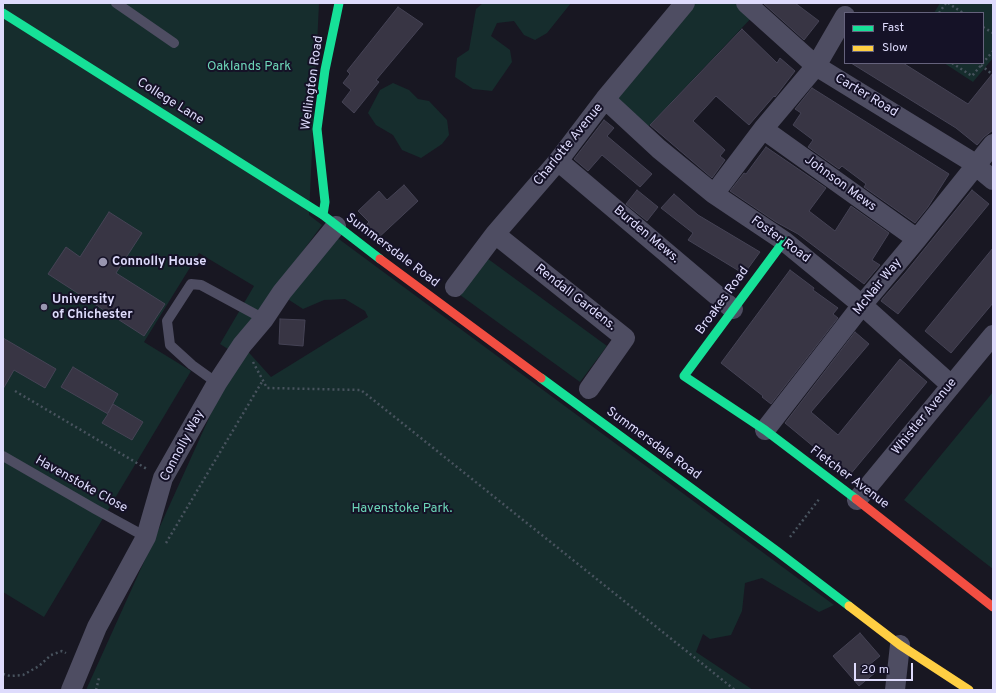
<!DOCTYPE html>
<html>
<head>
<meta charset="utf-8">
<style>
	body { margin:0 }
	#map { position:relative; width:996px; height:693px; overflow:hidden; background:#181722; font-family:Overpass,sans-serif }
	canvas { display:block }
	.frame { position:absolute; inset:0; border:4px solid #dedbfc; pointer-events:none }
	.legend { position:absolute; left:844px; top:12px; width:140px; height:52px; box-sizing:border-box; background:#151227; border:1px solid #65627c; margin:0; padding:5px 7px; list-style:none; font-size:12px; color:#dedbfc }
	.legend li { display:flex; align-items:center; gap:8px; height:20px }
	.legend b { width:20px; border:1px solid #65627c }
	.scale { position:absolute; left:854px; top:663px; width:59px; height:18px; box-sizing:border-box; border:2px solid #dedbfc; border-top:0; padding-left:5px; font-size:12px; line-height:14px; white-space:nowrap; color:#dedbfc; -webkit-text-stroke:3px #151227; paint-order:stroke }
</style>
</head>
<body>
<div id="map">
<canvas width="996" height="693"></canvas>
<div class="frame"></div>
<ul class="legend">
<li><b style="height:5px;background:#16e098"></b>Fast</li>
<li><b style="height:5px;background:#ffcf43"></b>Slow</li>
</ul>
<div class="scale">20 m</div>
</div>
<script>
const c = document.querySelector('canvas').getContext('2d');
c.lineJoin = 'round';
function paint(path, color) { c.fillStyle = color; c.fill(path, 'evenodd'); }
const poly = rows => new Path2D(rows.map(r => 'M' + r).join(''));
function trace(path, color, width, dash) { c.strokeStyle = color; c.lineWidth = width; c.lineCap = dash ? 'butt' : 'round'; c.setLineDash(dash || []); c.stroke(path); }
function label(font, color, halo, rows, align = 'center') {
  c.font = font + ' Overpass,sans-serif'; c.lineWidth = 4; c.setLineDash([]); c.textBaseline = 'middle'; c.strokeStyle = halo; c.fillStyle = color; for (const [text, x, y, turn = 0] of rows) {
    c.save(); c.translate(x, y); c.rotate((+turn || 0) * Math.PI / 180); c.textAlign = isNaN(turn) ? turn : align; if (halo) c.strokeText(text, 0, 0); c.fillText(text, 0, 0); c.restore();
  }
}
paint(poly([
	[3,3,319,3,309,215,322,225,236,342,231,351,220,344,254,286,199,253,144,342,191,371,44,617,3,592],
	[483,3,571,3,547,33,535,40,524,35,514,21,497,23,491,36,510,50,512,62,492,91,473,89,455,77,457,58,469,50,476,9],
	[695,3,743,3,756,13,646,129,616,99],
	[940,3,993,3,993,58,973,82,944,63,983,63,983,13,934,13],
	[393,83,409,90,418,99,429,101,447,120,449,135,442,144,421,158,402,150,393,135,376,125,368,113,380,90],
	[328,231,834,605,819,612,762,578,745,583,742,611,731,635,710,639,703,634,696,652,753,690,86,690,242,345,271,377,368,317,365,311,345,299,324,300,303,309,280,294],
	[484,256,607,346,580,382,456,292],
	[993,392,993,569,904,500]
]), '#162d2d');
const building = poly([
	[763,3,795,3,819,21,804,40,763,3],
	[398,7,423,24,376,80,379,82,354,113,342,102,351,90,343,83,350,74,347,71,398,7],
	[742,29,777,63,780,58,795,71,775,97,774,96,749,125,716,96,693,121,725,150,720,156,725,160,712,178,650,125,742,29],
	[851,63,903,63,968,104,993,73,993,130,984,137,977,145,956,128,851,63],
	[812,88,949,174,928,207,915,223,864,187,866,184,842,166,839,169,808,147,813,140,793,125,801,113,795,109,812,88],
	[604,120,614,128,607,136,652,174,640,187,602,155,588,171,574,159,604,120],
	[766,147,826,188,809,211,835,231,851,206,889,233,872,260,880,265,864,284,798,234,776,222,730,191,744,173,746,174,766,147],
	[404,185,418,201,376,240,364,227,369,222,358,211,379,191,387,200,404,185],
	[637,190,658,207,647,221,626,204,637,190],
	[972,190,989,204,898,314,881,301,883,298,905,273,972,190],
	[674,194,698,215,760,252,744,274,688,240,693,233,661,208,674,194],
	[109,212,142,233,116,273,165,304,144,336,48,274,66,247,80,257,109,212],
	[993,248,993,303,951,353,925,331,993,248],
	[790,270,814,288,813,290,838,308,833,314,838,318,771,404,762,397,763,396,721,363,790,270],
	[280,319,305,320,303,346,279,344,280,319],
	[855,332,869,344,811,412,838,435,900,359,927,382,849,476,785,423,855,332],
	[3,338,56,369,45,388,14,370,3,389,3,338],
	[73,367,118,394,108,413,113,404,143,422,132,440,102,423,108,414,61,387,73,367],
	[860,633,880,656,869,665,876,672,859,686,833,656,860,633]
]);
paint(building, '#383544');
trace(building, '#454355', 1);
trace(poly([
	[948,3,963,13],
	[939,13,946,3],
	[983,27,993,33],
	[952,63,972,76,993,51],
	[981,65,993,75],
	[253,362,267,388,361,390,735,690],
	[15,391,147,469],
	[790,537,820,498],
	[166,543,263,380],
	[3,674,10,676,23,675,39,666,51,655,62,651,66,653],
	[96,690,99,678]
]), '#48535e', 2.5, [2, 3]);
trace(poly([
	[116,3,174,43],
	[217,383,192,365,170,345,167,321,191,284,201,285,264,319],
	[3,456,95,509,146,537]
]), '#4e4d62', 10);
trace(poly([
	[746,3,816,66,969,160,993,180],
	[605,99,659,149,714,194,784,241,862,305,951,385],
	[763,129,917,239],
	[558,161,733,309],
	[714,194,763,129,816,66,845,16],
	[495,234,625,338,589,389],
	[455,287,495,234,558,161,605,99,685,3],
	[765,430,862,305,917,239,993,144],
	[857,500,993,335],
	[71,690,97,627,146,537,163,478,217,383,242,345,264,319,282,292,336,226],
	[895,690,900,645]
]), '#4e4d62', 20);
trace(poly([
	[3,13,323,215,380,259],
	[323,215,325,202,317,129,325,70,339,3],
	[784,241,684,376,765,430,856,499],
	[541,378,778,552,849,606]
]), '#16e098', 9);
trace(poly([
	[849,606,900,645,969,690]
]), '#ffcf43', 9);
trace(poly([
	[380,259,541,378],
	[856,499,993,607]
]), '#f24e42', 9);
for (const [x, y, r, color] of [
	[103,262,5,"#9996b0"],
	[44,307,4,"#9996b0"]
]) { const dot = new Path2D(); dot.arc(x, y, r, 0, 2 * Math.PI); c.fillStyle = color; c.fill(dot); trace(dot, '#151227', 1.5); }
label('13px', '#6dd6b9', '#151227', [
	["Oaklands Park",249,67],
	["Havenstoke Park.",402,509]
]);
label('13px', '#dedbfc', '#151227', [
	["Wellington Road",313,83,-82],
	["Carter Road",866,96,31],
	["College Lane",170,102,32],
	["Charlotte Avenue",569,145,-51],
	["Johnson Mews",840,184,36],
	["Burden Mews.",646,235,40],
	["Foster Road",780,240,36],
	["Summersdale Road",392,251,37],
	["McNair Way",878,287,-51],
	["Rendall Gardens.",575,298,38],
	["Broakes Road",723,301,-54],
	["Whistler Avenue",925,417,-51],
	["Summersdale Road",653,444,36],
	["Connolly Way",183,446,-62],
	["Fletcher Avenue",849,478,37],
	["Havenstoke Close",81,485,29]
]);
label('bold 13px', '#dedbfc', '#151227', [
	["Connolly House",112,262],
	["University",52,300],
	["of Chichester",52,315]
], 'left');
</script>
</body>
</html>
